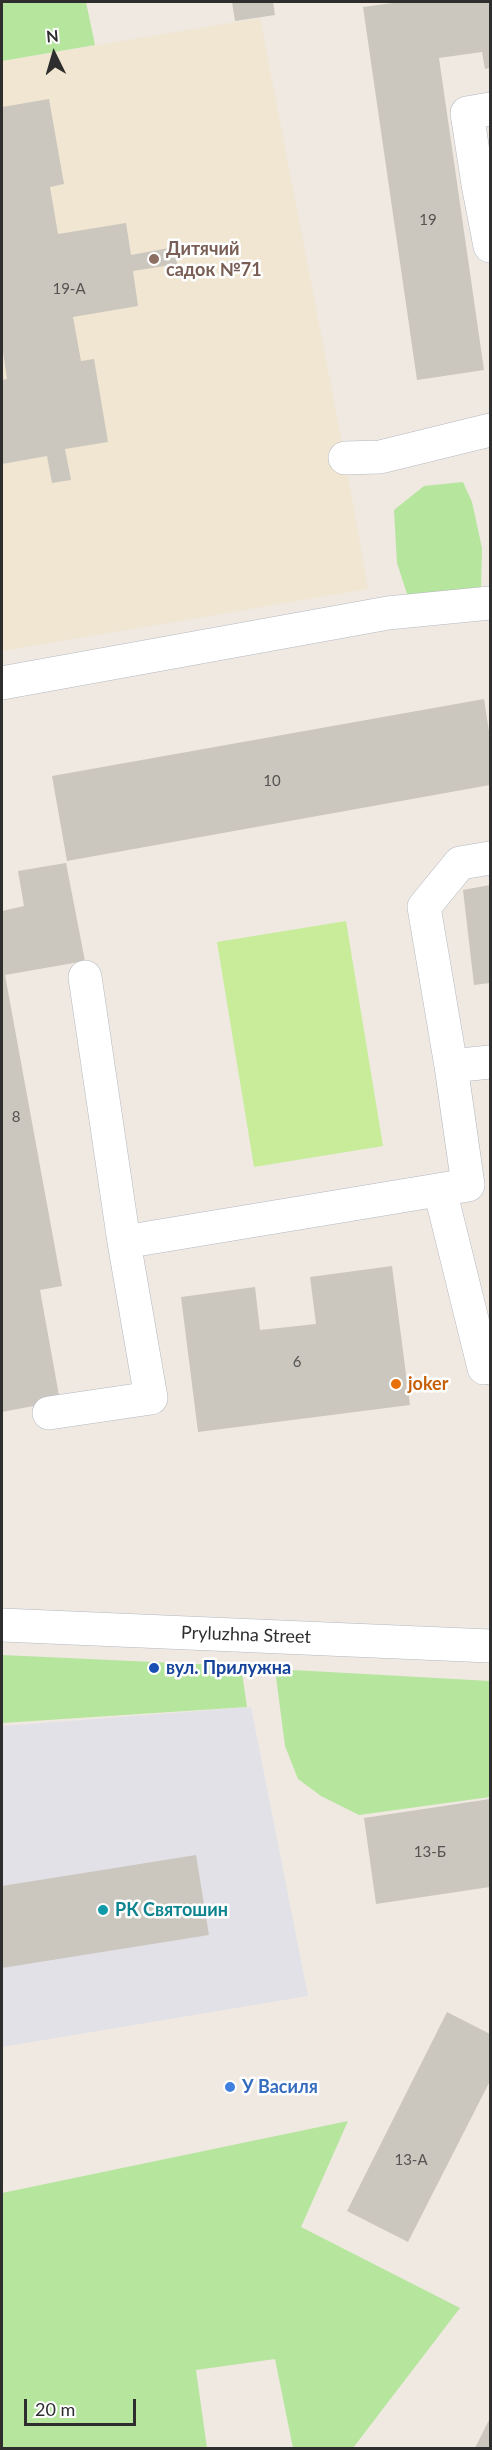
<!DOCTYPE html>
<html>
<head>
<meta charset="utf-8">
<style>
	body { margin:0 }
	#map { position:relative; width:492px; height:2450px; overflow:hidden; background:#efe9e1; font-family:Lato,sans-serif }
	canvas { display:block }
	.frame { position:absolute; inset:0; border:3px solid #2e2e2e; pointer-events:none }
	.north { position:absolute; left:24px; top:24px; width:60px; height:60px; -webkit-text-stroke:4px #fff; paint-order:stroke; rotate:355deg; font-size:16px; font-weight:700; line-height:24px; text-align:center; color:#2e2e2e }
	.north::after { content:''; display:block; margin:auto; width:21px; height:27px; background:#2e2e2e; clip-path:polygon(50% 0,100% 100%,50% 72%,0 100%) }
	.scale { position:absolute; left:24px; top:2399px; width:112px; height:27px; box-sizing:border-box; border:3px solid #2e2e2e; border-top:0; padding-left:8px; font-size:18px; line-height:21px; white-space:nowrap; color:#2e2e2e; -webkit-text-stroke:4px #fff; paint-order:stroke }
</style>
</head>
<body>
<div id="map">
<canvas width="492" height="2450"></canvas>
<div class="frame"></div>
<div class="north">N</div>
<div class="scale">20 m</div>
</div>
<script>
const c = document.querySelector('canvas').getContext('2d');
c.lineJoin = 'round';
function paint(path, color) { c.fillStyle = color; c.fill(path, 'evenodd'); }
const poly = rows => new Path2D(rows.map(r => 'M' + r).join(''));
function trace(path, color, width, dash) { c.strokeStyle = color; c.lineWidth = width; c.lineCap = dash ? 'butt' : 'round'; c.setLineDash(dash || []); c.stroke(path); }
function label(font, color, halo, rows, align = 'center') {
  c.font = font + ' Lato,sans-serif'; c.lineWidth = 5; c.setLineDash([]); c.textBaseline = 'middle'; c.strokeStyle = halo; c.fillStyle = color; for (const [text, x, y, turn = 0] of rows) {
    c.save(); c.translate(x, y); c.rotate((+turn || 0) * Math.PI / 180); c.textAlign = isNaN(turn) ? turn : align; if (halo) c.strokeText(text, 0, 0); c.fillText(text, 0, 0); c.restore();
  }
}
paint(poly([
	[251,1707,308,1996,2,2047,2,1726]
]), '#e3e1e8');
paint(poly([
	[260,18,345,458,368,589,2,651,2,61]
]), '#f0e6d1');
paint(poly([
	[2,2,86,2,95,45,2,61],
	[463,482,472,502,482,548,481,588,410,603,397,563,394,510,424,486],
	[2,1655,241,1666,247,1707,2,1723],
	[275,1669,490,1681,490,1797,359,1815,321,1796,298,1779,285,1746],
	[348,2121,301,2227,460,2308,353,2448,293,2448,275,2359,196,2370,207,2448,2,2448,2,2193]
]), '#b6e59e');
paint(poly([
	[346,921,383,1146,254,1167,217,942]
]), '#c9ec9a');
paint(poly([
	[232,2,273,2,275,15,235,21],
	[400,2,490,2,490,68,485,69,482,52,439,58,484,370,417,380,363,7],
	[49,99,64,184,50,187,58,234,126,223,131,255,174,247,177,264,133,271,138,306,73,317,81,361,94,359,108,442,65,449,71,480,52,483,47,456,2,464,2,380,7,379,2,345,2,107],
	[484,699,490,738,490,785,67,861,52,776],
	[66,863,85,961,5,975,62,1286,40,1290,60,1401,2,1412,2,911,24,906,18,871],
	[490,885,490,983,474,985,463,890],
	[392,1266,410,1405,198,1432,181,1297,255,1287,260,1330,316,1324,310,1277],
	[490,1799,490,1887,376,1904,364,1818],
	[196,1855,209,1935,2,1968,2,1886],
	[447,2012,490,2034,490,2081,408,2242,347,2211],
	[490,2418,490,2448,475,2448]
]), '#cbc7bf');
const minor = poly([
	[490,109,467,113,478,184,490,246],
	[345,458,380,457,490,430],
	[2,683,388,613,490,603],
	[85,977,124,1242],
	[451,1066,424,907,460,863,490,858],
	[440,1190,484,1368],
	[49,1413,151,1398,124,1242,468,1185,451,1066,490,1062],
	[2,1625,490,1646]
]);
trace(minor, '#b4b7c1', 34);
trace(minor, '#fff', 33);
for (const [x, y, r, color] of [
	[154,259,6,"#8d6e63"],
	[396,1384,6,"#e8710a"],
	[154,1668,6,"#1a4fb4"],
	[103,1910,6,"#0f9aa8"],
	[230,2087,6,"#3f7fe0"]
]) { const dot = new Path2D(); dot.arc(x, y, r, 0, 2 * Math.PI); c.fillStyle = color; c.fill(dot); trace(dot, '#fff', 2); }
label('15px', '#555452', null, [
	["19",428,220],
	["19-А",69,289],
	["10",272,781],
	["8",16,1117],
	["6",297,1362],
	["13-Б",430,1852],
	["13-А",411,2160]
]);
label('bold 18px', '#785e54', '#fff', [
	["Дитячий",166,249],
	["садок №71",166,270]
], 'left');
label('bold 18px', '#c56008', '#fff', [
	["joker",408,1384]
], 'left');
label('18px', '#2e2e2e', '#fff', [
	["Pryluzhna Street",246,1635,2]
]);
label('bold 18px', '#164399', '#fff', [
	["вул. Прилужна",166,1668]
], 'left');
label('bold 18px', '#0d838f', '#fff', [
	["РК Святошин",115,1910]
], 'left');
label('bold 18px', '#366cbe', '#fff', [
	["У Василя",242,2087]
], 'left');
</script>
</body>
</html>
